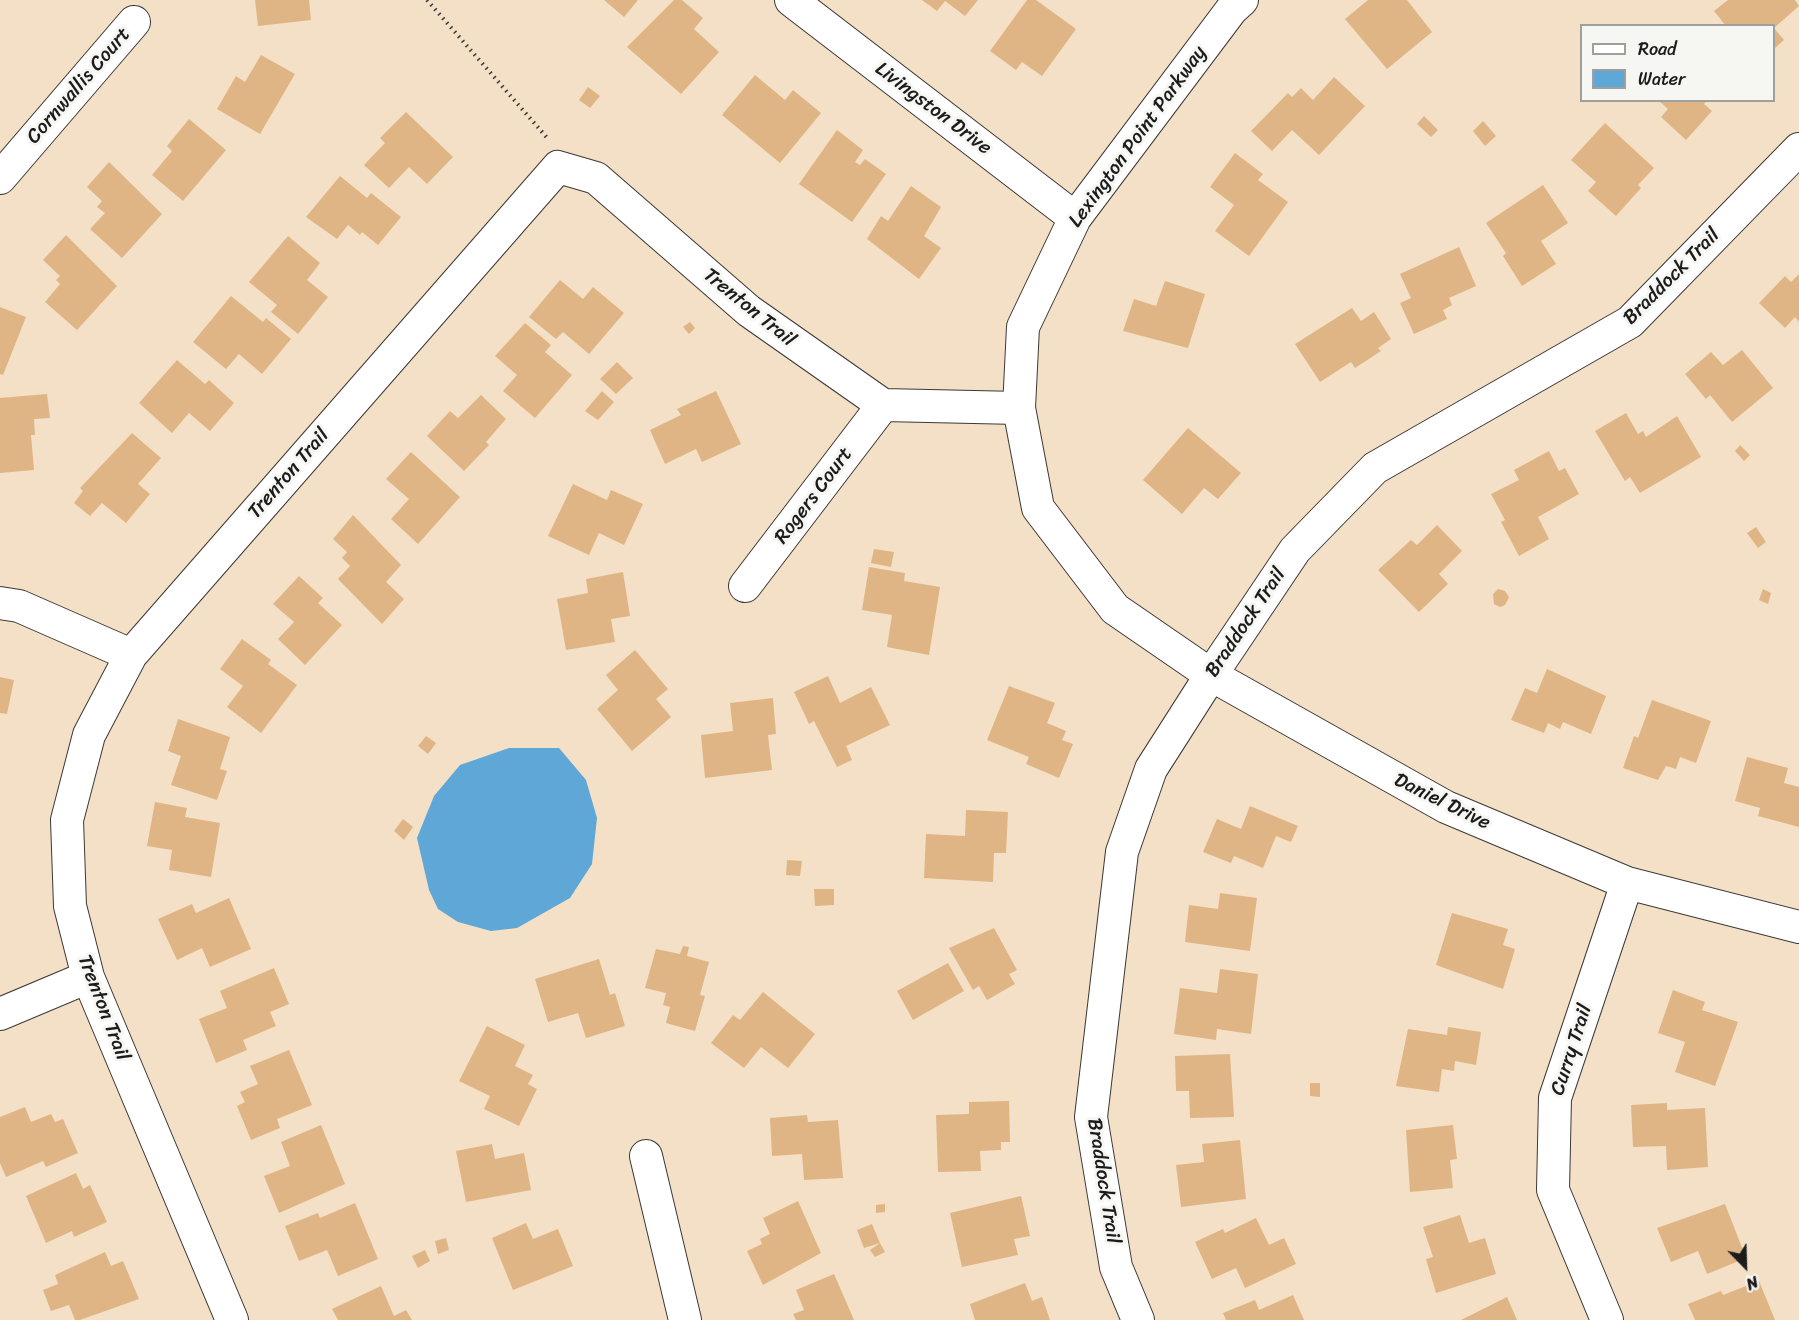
<!DOCTYPE html>
<html>
<head>
<meta charset="utf-8">
<style>
	body { margin:0 }
	#map { position:relative; width:1799px; height:1320px; overflow:hidden; background:#f3e0c6; font-family:Sriracha,sans-serif }
	canvas { display:block }
	.legend { position:absolute; left:1580px; top:24px; width:195px; height:78px; box-sizing:border-box; background:#f6f6f2; border:2px solid #9f9f9c; margin:0; padding:8px 10px; list-style:none; font-size:18px; color:#1c1c1c }
	.legend li { display:flex; align-items:center; gap:12px; height:30px }
	.legend b { width:30px; border:2px solid #9f9f9c }
	.north { position:absolute; left:1715px; top:1236px; width:60px; height:60px; -webkit-text-stroke:4px #f6f6f2; paint-order:stroke; rotate:157deg; font-size:16px; font-weight:700; line-height:24px; text-align:center; color:#1c1c1c }
	.north::after { content:''; display:block; margin:auto; width:21px; height:27px; background:#1c1c1c; clip-path:polygon(50% 0,100% 100%,50% 72%,0 100%) }
</style>
</head>
<body>
<div id="map">
<canvas width="1799" height="1320"></canvas>
<ul class="legend">
<li><b style="height:8px;background:#fff"></b>Road</li>
<li><b style="height:16px;background:#5fa7d6"></b>Water</li>
</ul>
<div class="north">N</div>
</div>
<script>
const c = document.querySelector('canvas').getContext('2d');
c.lineJoin = 'round';
function paint(path, color) { c.fillStyle = color; c.fill(path, 'evenodd'); }
const poly = rows => new Path2D(rows.map(r => 'M' + r).join(''));
function trace(path, color, width, dash) { c.strokeStyle = color; c.lineWidth = width; c.lineCap = dash ? 'butt' : 'round'; c.setLineDash(dash || []); c.stroke(path); }
function label(font, color, halo, rows, align = 'center') {
  c.font = font + ' Sriracha,sans-serif'; c.lineWidth = 6; c.setLineDash([]); c.textBaseline = 'middle'; c.strokeStyle = halo; c.fillStyle = color; for (const [text, x, y, turn = 0] of rows) {
    c.save(); c.translate(x, y); c.rotate((+turn || 0) * Math.PI / 180); c.textAlign = isNaN(turn) ? turn : align; if (halo) c.strokeText(text, 0, 0); c.fillText(text, 0, 0); c.restore();
  }
}
paint(poly([
	[509,748,559,748,586,780,597,818,592,864,570,898,517,928,491,931,458,922,438,909,429,890,417,838,434,796,460,765]
]), '#5fa7d6');
paint(poly([
	[255,0,309,0,311,20,258,26],
	[604,0,638,0,624,17],
	[674,0,682,0,703,18,694,29,719,52,681,94,627,47],
	[922,0,978,0,965,16,945,1,937,11],
	[1027,0,1036,0,1076,29,1042,76,1022,62,1016,70,990,51],
	[1368,0,1407,0,1432,32,1387,69,1345,19],
	[1728,0,1795,0,1799,6,1774,28,1784,40,1774,49,1774,26,1726,26,1714,11],
	[261,55,295,74,260,134,217,109,236,76,245,82],
	[755,75,785,100,793,90,821,113,780,163,722,115],
	[1334,77,1365,106,1319,155,1292,130,1272,151,1251,131,1288,93,1292,97,1301,88,1313,100],
	[588,87,600,96,590,108,579,100],
	[1658,100,1707,100,1704,104,1712,111,1686,140,1661,117,1668,109],
	[406,112,453,157,427,184,409,167,389,188,364,165,385,143,380,138],
	[1424,116,1438,130,1431,137,1417,124],
	[189,119,226,150,183,201,152,175,172,151,167,146],
	[1483,121,1496,136,1485,146,1473,131],
	[1605,123,1654,168,1638,185,1641,188,1616,216,1588,191,1596,182,1571,160],
	[837,130,863,150,855,162,860,165,865,159,886,174,852,222,799,184],
	[1235,153,1263,174,1258,180,1288,202,1249,256,1215,231,1234,205,1210,187],
	[109,162,162,214,122,258,90,229,105,213,97,207,102,201,87,187],
	[340,176,367,198,371,193,401,217,378,245,362,232,360,235,348,225,337,239,306,217],
	[1543,185,1568,223,1541,241,1556,264,1522,286,1503,256,1506,253,1486,223],
	[911,186,941,207,924,236,941,248,919,279,867,239,881,216,888,221],
	[66,235,117,286,77,330,45,302,60,284,56,280,60,276,43,260],
	[288,236,320,263,307,280,328,297,298,334,271,312,277,305,249,282],
	[1459,247,1476,286,1449,298,1452,305,1443,310,1447,319,1414,334,1400,303,1411,298,1400,274],
	[1799,274,1799,322,1795,317,1785,328,1759,303,1785,276,1791,282],
	[560,280,583,299,593,287,624,313,589,354,563,332,556,339,529,317],
	[1165,281,1205,294,1188,348,1123,331,1134,299,1156,306],
	[231,296,263,322,266,318,291,339,262,374,239,354,226,369,193,342],
	[0,307,26,317,3,375,0,374],
	[1352,308,1361,321,1374,312,1391,339,1378,348,1381,351,1355,368,1351,362,1320,382,1295,344],
	[690,322,695,328,689,334,683,327],
	[525,323,551,345,545,352,572,375,535,418,503,391,517,375,495,356],
	[1742,350,1773,388,1732,422,1710,395,1706,399,1685,374,1711,352,1723,365],
	[177,360,205,384,209,380,234,403,210,431,189,413,172,433,139,403],
	[617,362,633,378,616,394,600,379],
	[602,391,614,402,598,420,585,411],
	[716,391,741,444,702,462,696,449,665,464,650,430,681,415,677,409],
	[47,394,50,418,34,419,35,435,31,435,34,470,0,473,0,398],
	[481,395,506,419,486,442,489,445,464,471,427,436,450,411,458,418],
	[1626,413,1638,434,1643,431,1646,437,1677,416,1701,457,1640,493,1630,477,1625,481,1595,431],
	[1188,428,1241,473,1218,499,1204,488,1182,514,1143,480],
	[132,433,161,458,138,484,150,494,126,523,102,503,90,516,74,503,83,491,80,488],
	[1740,445,1750,455,1744,461,1735,451],
	[1549,451,1559,471,1565,468,1579,494,1538,517,1549,539,1519,556,1501,522,1505,520,1491,494,1519,480,1514,470],
	[411,452,460,497,418,544,391,519,409,499,386,479],
	[573,484,607,500,611,490,643,504,624,545,599,533,589,555,548,536],
	[353,515,401,565,386,582,404,599,382,624,338,579,350,566,342,558,347,552,333,539],
	[1437,525,1462,551,1439,574,1448,584,1419,612,1378,570,1411,540,1417,545],
	[1756,527,1766,542,1758,548,1747,533],
	[874,549,894,552,891,567,871,563],
	[869,567,905,573,904,581,940,587,929,655,887,647,892,615,862,610],
	[623,572,630,616,611,619,615,642,566,650,557,599,588,593,586,579],
	[299,576,323,598,318,603,342,625,305,665,278,639,294,622,273,604],
	[1498,589,1505,591,1509,597,1505,605,1500,607,1494,604,1493,594],
	[1763,589,1771,593,1768,604,1759,600],
	[242,639,271,660,268,664,297,685,261,733,227,707,243,686,220,669],
	[635,650,668,689,656,699,671,717,632,751,597,709,618,690,606,675],
	[1547,669,1606,696,1591,734,1563,722,1560,729,1548,723,1544,733,1511,720,1525,688,1537,693],
	[828,676,840,703,871,687,890,725,846,746,852,760,837,767,814,721,809,724,794,692],
	[0,677,14,680,7,714,0,713],
	[1009,686,1055,703,1047,723,1066,731,1062,740,1073,744,1059,778,1026,764,1029,757,987,740],
	[773,698,776,734,768,735,772,770,705,778,701,735,733,731,730,703],
	[1652,700,1711,721,1696,763,1680,757,1676,769,1666,766,1658,780,1623,768,1634,736,1638,738],
	[178,719,230,737,220,769,227,771,217,800,171,785,181,756,168,751],
	[426,736,436,743,428,754,418,746],
	[1747,757,1788,768,1784,783,1799,787,1799,827,1758,816,1760,808,1735,801],
	[155,802,187,808,185,817,220,823,211,877,169,870,172,850,147,846],
	[1250,806,1298,826,1291,842,1276,836,1263,868,1234,856,1231,863,1203,852,1217,819,1241,829],
	[966,810,1008,812,1006,853,994,853,993,882,924,878,926,834,965,836],
	[403,819,413,827,404,840,394,831],
	[787,860,802,861,800,876,786,875],
	[814,889,834,889,834,905,815,906],
	[1220,893,1257,898,1250,951,1185,942,1189,905,1218,909],
	[229,898,251,949,210,967,202,948,177,960,158,919,192,904,196,913],
	[1452,913,1508,929,1503,945,1515,949,1503,989,1436,965],
	[994,928,1017,970,1009,974,1015,984,987,1000,979,986,973,990,949,948],
	[683,946,689,947,687,956,709,962,700,995,705,996,695,1031,666,1023,670,1007,663,1005,666,993,645,988,656,949,680,954],
	[599,959,610,995,615,993,625,1026,586,1038,578,1013,548,1022,535,979],
	[948,963,964,991,913,1020,897,991],
	[274,968,289,1004,270,1012,276,1026,243,1040,247,1050,216,1063,199,1019,227,1008,220,991],
	[1220,969,1258,974,1251,1034,1217,1029,1216,1040,1174,1034,1180,988,1217,993],
	[1673,990,1705,1002,1702,1010,1738,1022,1715,1086,1675,1072,1685,1042,1658,1033],
	[763,992,815,1034,788,1068,761,1047,744,1068,711,1043,733,1015,740,1020],
	[487,1026,525,1045,515,1066,533,1075,528,1084,537,1089,519,1126,484,1109,490,1096,459,1081],
	[1448,1027,1481,1032,1476,1065,1455,1061,1454,1071,1442,1069,1439,1092,1396,1086,1408,1029,1447,1035],
	[289,1050,312,1105,277,1119,280,1128,251,1140,237,1106,245,1102,240,1092,258,1084,250,1066],
	[1230,1054,1234,1117,1190,1118,1189,1091,1176,1091,1175,1056],
	[1310,1083,1320,1083,1320,1097,1310,1096],
	[1009,1101,1010,1142,1001,1142,1001,1150,980,1151,981,1171,938,1172,936,1115,969,1114,969,1102],
	[1667,1103,1667,1110,1705,1108,1708,1167,1667,1170,1666,1146,1633,1147,1631,1105],
	[25,1107,31,1122,51,1114,55,1122,63,1119,78,1153,46,1167,43,1161,6,1177,0,1163,0,1117],
	[807,1115,808,1122,838,1120,843,1178,804,1180,802,1154,772,1156,770,1118],
	[321,1125,345,1184,279,1213,264,1176,290,1166,281,1142],
	[1453,1125,1457,1159,1450,1160,1453,1188,1410,1192,1406,1130],
	[1240,1140,1246,1199,1181,1207,1176,1165,1204,1162,1202,1144],
	[492,1144,495,1159,524,1153,531,1190,466,1202,456,1151],
	[76,1173,83,1189,90,1185,107,1222,74,1237,72,1231,46,1243,26,1196],
	[1021,1196,1030,1236,1014,1239,1018,1255,962,1267,950,1213],
	[798,1201,821,1253,763,1285,747,1251,762,1244,760,1239,770,1234,763,1218],
	[355,1203,378,1259,338,1276,327,1250,299,1261,285,1226,318,1213,320,1218],
	[885,1204,885,1212,876,1213,876,1205],
	[1725,1204,1746,1258,1707,1274,1698,1251,1671,1262,1657,1228],
	[1460,1215,1469,1243,1485,1238,1496,1274,1436,1293,1426,1259,1433,1257,1423,1227],
	[1256,1218,1269,1245,1284,1238,1296,1264,1245,1288,1236,1268,1212,1279,1195,1242,1223,1229,1225,1233],
	[526,1223,533,1239,558,1229,573,1266,513,1290,492,1238],
	[872,1224,880,1243,864,1248,857,1230],
	[446,1238,449,1250,438,1254,435,1241],
	[880,1243,885,1252,875,1257,870,1250],
	[425,1250,430,1261,418,1268,412,1256],
	[105,1252,111,1266,123,1261,139,1299,80,1320,75,1320,69,1305,51,1311,43,1290,58,1284,55,1275],
	[834,1274,854,1320,796,1320,793,1314,804,1310,796,1290],
	[1759,1281,1775,1320,1695,1320,1688,1304,1721,1291,1723,1295],
	[1025,1283,1032,1301,1042,1297,1050,1320,975,1320,970,1304],
	[381,1286,394,1316,406,1310,412,1320,338,1320,332,1309],
	[1293,1295,1304,1320,1226,1320,1223,1313,1255,1300,1259,1310],
	[1507,1297,1517,1320,1461,1320]
]), '#e0b585');
const minor = poly([
	[791,0,1075,218],
	[1242,0,1232,9,1075,218,1023,327,1019,408,1038,508,1115,609,1211,675,1446,807,1627,883,1799,927],
	[0,178,134,22],
	[745,586,883,405],
	[0,603,19,606,131,655],
	[0,1014,88,977],
	[646,1156,685,1320],
	[232,1320,88,977,70,906,67,820,89,735,131,655,558,167,596,178,749,311,883,405,1019,408],
	[1138,1320,1116,1267,1091,1117,1122,852,1151,769,1211,675,1295,550,1375,468,1630,322,1799,149],
	[1607,1320,1553,1190,1555,1098,1627,883]
]);
trace(minor, '#3c3936', 34);
trace(poly([
	[427,0,549,140]
]), '#3c3936', 4, [1.5, 4.5]);
trace(minor, '#fff', 32);
label('20px', '#1c1c1c', '#f6f6f2', [
	["Cornwallis Court",79,86,-49],
	["Livingston Drive",933,109,37],
	["Lexington Point Parkway",1138,137,-54],
	["Braddock Trail",1672,277,-45],
	["Trenton Trail",749,308,39],
	["Trenton Trail",289,474,-49],
	["Rogers Court",814,496,-53],
	["Braddock Trail",1246,623,-56],
	["Daniel Drive",1442,802,26],
	["Trenton Trail",103,1008,69],
	["Curry Trail",1572,1050,-72],
	["Braddock Trail",1103,1181,81]
]);
</script>
</body>
</html>
